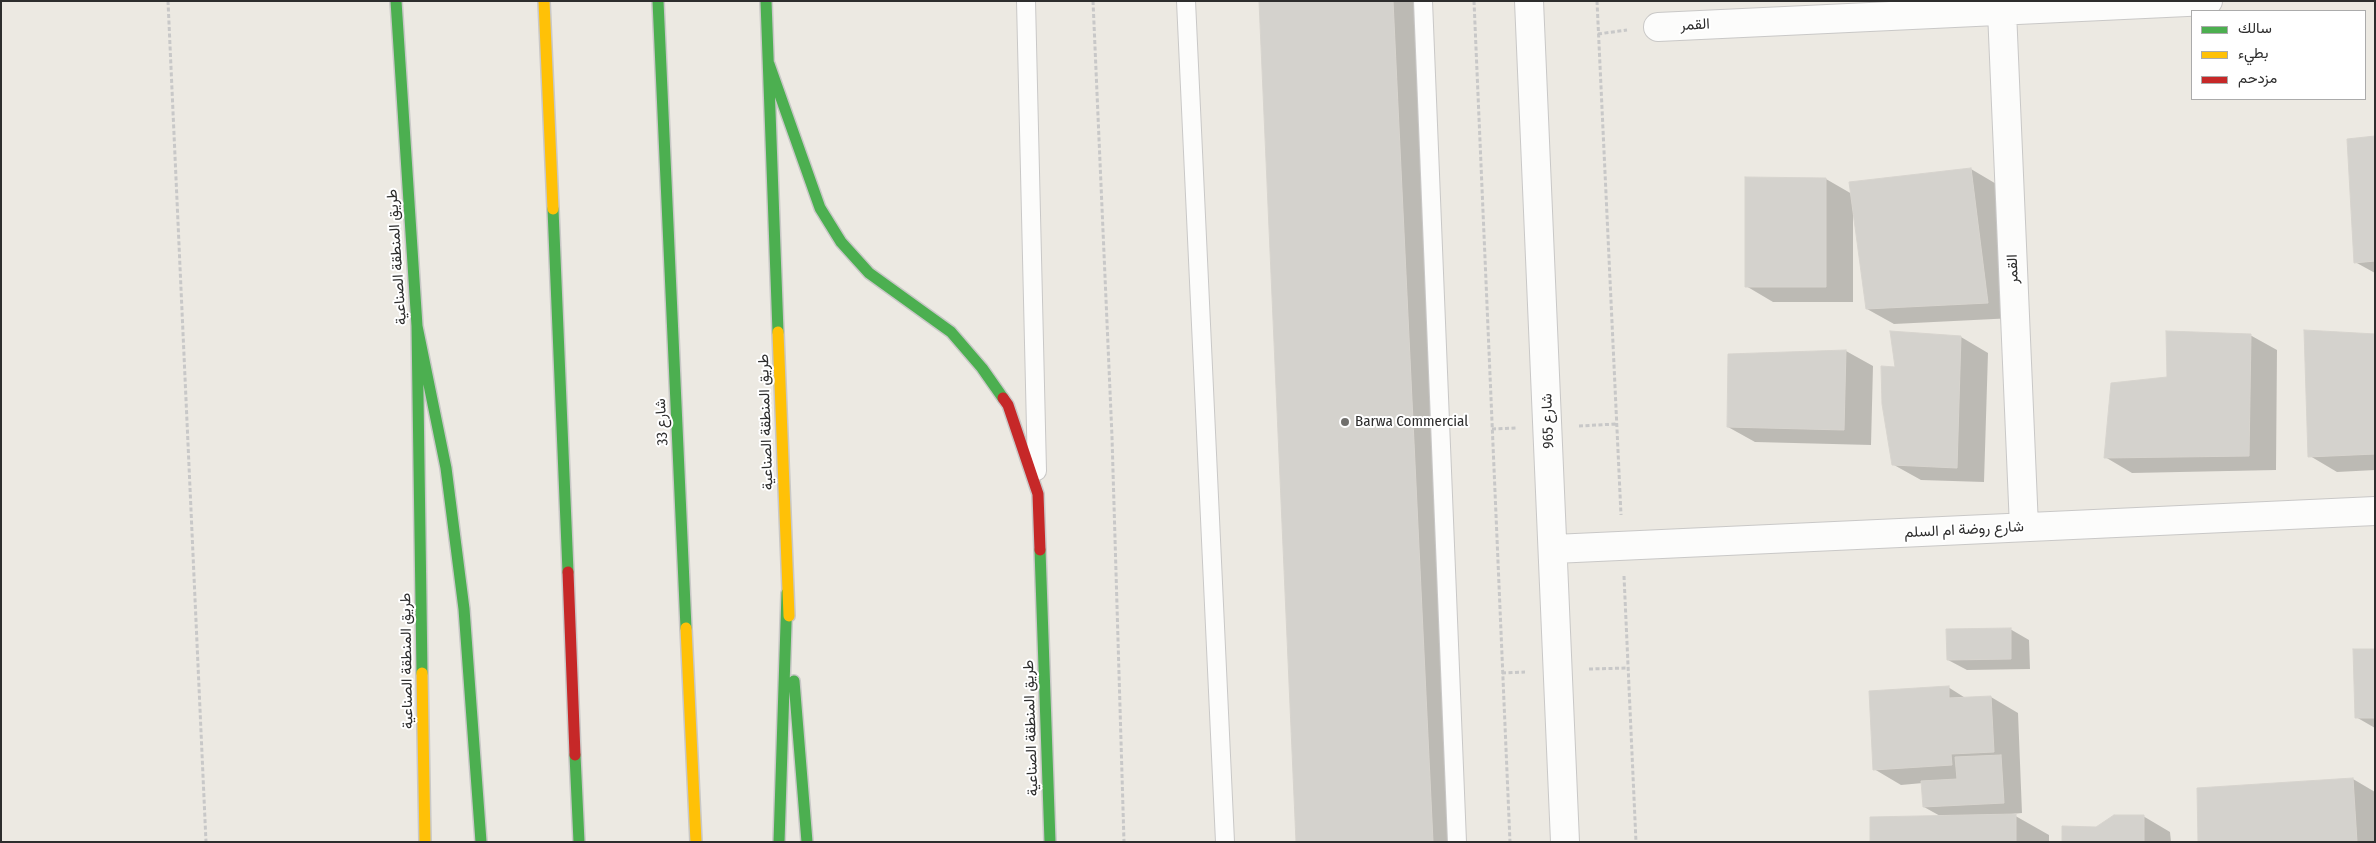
<!DOCTYPE html>
<html>
<head>
<meta charset="utf-8">
<style>
	body { margin:0 }
	#map { position:relative; width:2376px; height:843px; overflow:hidden; background:#ece9e2; font-family:"Fira Sans Condensed",Vazirmatn,sans-serif }
	canvas { display:block }
	.frame { position:absolute; inset:0; border:2px solid #2d2d2d; pointer-events:none }
	.legend { position:absolute; left:2191px; top:10px; width:175px; height:90px; box-sizing:border-box; background:#fff; border:1px solid #ababab; margin:0; padding:6px 9px; list-style:none; font-size:15px; color:#2d2d2d }
	.legend li { display:flex; align-items:center; gap:10px; height:25px }
	.legend b { width:25px; border:1px solid #ababab }
</style>
</head>
<body>
<div id="map">
<canvas width="2376" height="843"></canvas>
<div class="frame"></div>
<ul class="legend">
<li><b style="height:6px;background:#4caf50"></b>سالك</li>
<li><b style="height:6px;background:#ffc107"></b>بطيء</li>
<li><b style="height:6px;background:#c62828"></b>مزدحم</li>
</ul>
</div>
<script>
const c = document.querySelector('canvas').getContext('2d');
c.lineJoin = 'round';
function paint(path, color) { c.fillStyle = color; c.fill(path, 'evenodd'); }
const poly = rows => new Path2D(rows.map(r => 'M' + r).join(''));
function trace(path, color, width, dash) { c.strokeStyle = color; c.lineWidth = width; c.lineCap = dash ? 'butt' : 'round'; c.setLineDash(dash || []); c.stroke(path); }
function label(font, color, halo, rows, align = 'center') {
  c.font = font + ' "Fira Sans Condensed",Vazirmatn,sans-serif'; c.lineWidth = 4; c.setLineDash([]); c.textBaseline = 'middle'; c.strokeStyle = halo; c.fillStyle = color; for (const [text, x, y, turn = 0] of rows) {
    c.save(); c.translate(x, y); c.rotate((+turn || 0) * Math.PI / 180); c.textAlign = isNaN(turn) ? turn : align; if (halo) c.strokeText(text, 0, 0); c.fillText(text, 0, 0); c.restore();
  }
}
paint(poly([
	[1260,1,1426,1,1465,842,1297,842],
	[2375,137,2375,273,2355,262],
	[1971,169,1998,185,2014,318,1894,324,1867,309,1855,214,1853,214,1853,302,1773,302,1746,286,1746,179,1826,179,1852,194],
	[2250,335,2277,350,2276,470,2132,473,2105,457],
	[2375,335,2375,470,2337,472,2310,456],
	[1961,337,1988,353,1984,482,1921,480,1894,465,1896,369],
	[1846,351,1873,366,1871,445,1755,442,1728,427],
	[2010,629,2029,640,2030,669,1967,670,1948,660],
	[2375,650,2375,728,2356,717],
	[1948,687,1967,699,1991,697,2018,713,2022,813,2012,814,2049,835,2049,842,1872,842,1942,817,1924,807,1923,783,1901,785,1874,769],
	[2353,779,2375,792,2375,842,2200,842],
	[2143,816,2170,832,2171,842,2063,842,2096,828]
]), '#0003');
const building = poly([
	[1259,1,1393,1,1433,842,1296,842,1259,1],
	[2375,136,2375,261,2354,263,2347,139,2375,136],
	[1971,168,1988,303,1866,309,1849,182,1971,168],
	[1745,177,1826,178,1826,287,1745,287,1745,177],
	[2304,330,2375,334,2375,454,2308,457,2304,330],
	[1890,331,1961,336,1957,468,1892,465,1882,404,1881,366,1895,367,1890,331],
	[2166,331,2251,334,2249,456,2104,458,2111,383,2167,377,2166,331],
	[1846,350,1844,430,1727,427,1728,354,1846,350],
	[2011,628,2011,659,1947,660,1946,629,2011,628],
	[2353,649,2375,649,2375,718,2355,718,2353,649],
	[1949,686,1949,698,1991,696,1994,752,1951,754,1952,765,1873,770,1869,691,1949,686],
	[2001,755,2004,803,1923,807,1921,781,1957,779,1955,757,2001,755],
	[2353,778,2357,842,2198,842,2197,788,2353,778],
	[2016,814,2016,842,1870,842,1870,817,2016,814],
	[2114,815,2144,815,2144,842,2062,842,2062,826,2096,827,2114,815]
]);
paint(building, '#d4d2cd');
trace(building, '#d7d4ce', 1);
const lane = poly([
	[1026,1,1037,471],
	[1186,1,1225,842],
	[1423,1,1457,842]
]);
const street = poly([
	[1529,1,1565,842],
	[2002,11,2024,527],
	[1658,27,2208,1],
	[1554,549,2375,511]
]);
const fast = poly([
	[396,1,417,326,422,673],
	[658,1,686,628],
	[766,1,778,332],
	[769,64,820,208,841,242,869,273,951,332,982,368,1003,398],
	[553,209,568,572],
	[417,326,446,468,464,609,481,842],
	[1040,550,1050,842],
	[794,681,807,842],
	[575,755,579,842],
	[779,842,787,593]
]);
const slow = poly([
	[544,1,553,209],
	[778,332,789,616],
	[686,628,696,842],
	[422,673,425,842]
]);
const jam = poly([
	[1003,398,1008,405,1038,494,1040,550],
	[568,572,575,755]
]);
trace(lane, '#c9c8c7', 20);
trace(street, '#c9c8c7', 30);
trace(fast, '#c9c8c7', 14);
trace(slow, '#c9c8c7', 14);
trace(jam, '#c9c8c7', 14);
trace(poly([
	[168,1,206,842],
	[1093,1,1112,437,1124,842],
	[1474,1,1510,842],
	[1597,1,1621,515],
	[1598,34,1627,30],
	[1579,426,1616,424],
	[1492,429,1516,428],
	[1624,576,1636,842],
	[1589,669,1628,668],
	[1502,673,1525,672]
]), '#c8c8c8', 3, [4, 2.5]);
trace(lane, '#fcfcfb', 18);
trace(street, '#fcfcfb', 28);
trace(fast, '#4caf50', 11);
trace(slow, '#ffc107', 11);
trace(jam, '#c62828', 11);
for (const [x, y, r, color] of [
	[1345,422,5,"#706f6c"]
]) { const dot = new Path2D(); dot.arc(x, y, r, 0, 2 * Math.PI); c.fillStyle = color; c.fill(dot); trace(dot, '#fff', 2); }
label('15px', '#2d2d2d', '#fff', [
	["القمر",1695,25,-3],
	["طريق المنطقة الصناعية",397,257,-94],
	["القمر",2013,269,-92],
	["شارع 965",1548,421,-92],
	["شارع 33",662,422,-93],
	["طريق المنطقة الصناعية",766,422,-92],
	["شارع روضة ام السلم",1964,530,-3],
	["طريق المنطقة الصناعية",407,661,-91],
	["طريق المنطقة الصناعية",1031,728,-92]
]);
label('15px', '#2d2d2d', '#fff', [
	["Barwa Commercial",1355,422]
], 'left');
</script>
</body>
</html>
